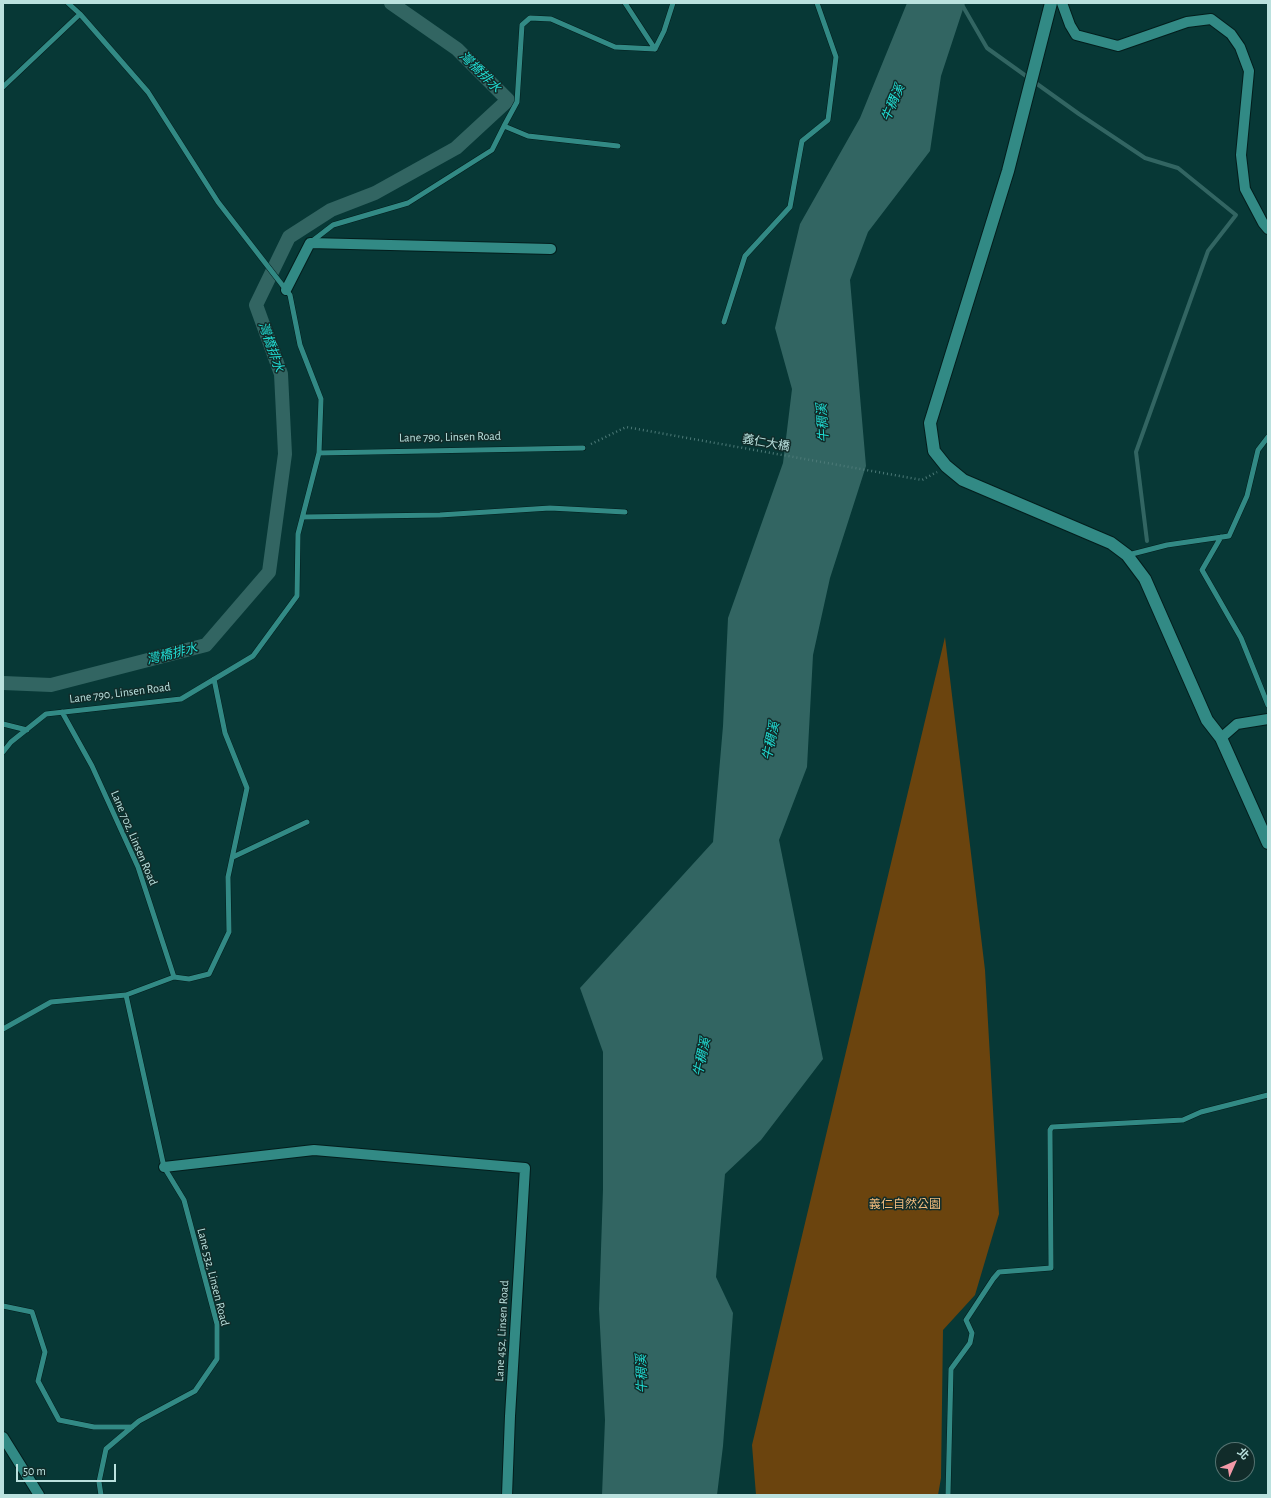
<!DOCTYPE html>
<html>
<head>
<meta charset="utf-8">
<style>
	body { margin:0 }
	#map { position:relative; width:1271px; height:1498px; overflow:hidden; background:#073836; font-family:"Alegreya Sans","Noto Sans TC",sans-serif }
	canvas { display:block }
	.frame { position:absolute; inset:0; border:4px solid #bae1de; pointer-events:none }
	.north { position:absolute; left:1215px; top:1442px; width:40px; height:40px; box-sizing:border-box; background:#112c2a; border:1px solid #557472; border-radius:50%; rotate:45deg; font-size:11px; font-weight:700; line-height:16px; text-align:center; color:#bae1de }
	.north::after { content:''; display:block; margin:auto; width:14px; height:18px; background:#f39aa8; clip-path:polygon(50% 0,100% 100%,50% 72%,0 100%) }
	.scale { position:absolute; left:16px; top:1464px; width:100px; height:18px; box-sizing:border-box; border:2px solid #bae1de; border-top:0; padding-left:5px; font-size:12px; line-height:14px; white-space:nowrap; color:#bae1de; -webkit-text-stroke:3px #112c2a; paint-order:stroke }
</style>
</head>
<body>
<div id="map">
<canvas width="1271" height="1498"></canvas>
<div class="frame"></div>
<div class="north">北</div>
<div class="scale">50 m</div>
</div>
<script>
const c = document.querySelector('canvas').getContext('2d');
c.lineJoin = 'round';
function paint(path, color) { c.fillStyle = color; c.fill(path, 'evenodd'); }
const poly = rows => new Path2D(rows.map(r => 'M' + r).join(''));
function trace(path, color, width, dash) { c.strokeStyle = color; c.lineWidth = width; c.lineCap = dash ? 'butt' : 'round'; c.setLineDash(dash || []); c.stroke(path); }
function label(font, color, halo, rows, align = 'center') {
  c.font = font + ' "Alegreya Sans","Noto Sans TC",sans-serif'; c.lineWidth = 3; c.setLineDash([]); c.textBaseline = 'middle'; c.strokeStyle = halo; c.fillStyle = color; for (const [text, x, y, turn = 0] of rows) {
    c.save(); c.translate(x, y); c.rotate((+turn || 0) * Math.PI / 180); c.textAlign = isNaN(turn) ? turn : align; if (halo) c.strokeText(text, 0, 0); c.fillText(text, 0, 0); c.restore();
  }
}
paint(poly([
	[945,637,985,970,999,1214,975,1295,943,1330,941,1478,938,1495,756,1495,752,1445]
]), '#6b440e');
paint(poly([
	[907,3,965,3,941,76,930,151,868,232,850,280,866,466,830,578,813,655,807,767,779,840,823,1059,761,1140,725,1174,716,1277,733,1313,723,1446,717,1495,602,1495,605,1420,599,1309,603,1189,603,1052,580,988,713,842,723,726,728,618,783,463,792,389,775,328,800,224,860,118]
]), '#326562');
trace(poly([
	[961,3,987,48,1079,114,1145,158,1178,168,1236,215,1208,251,1136,452,1147,541]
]), '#326562', 4);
trace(poly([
	[3,683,51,685,206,645,269,572,285,454,281,374,256,305,289,237,331,210,375,193,456,148,508,100,457,49,391,3]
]), '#326562', 14);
const service = poly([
	[68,3,80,14,148,92,218,202,290,295,300,345,321,399,319,453,583,448],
	[625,3,655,49],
	[655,49,664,31,673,3],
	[3,87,80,14],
	[618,146,528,136,504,126,517,102,522,25,530,18,551,19,615,47,655,49],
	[311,242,333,225,408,203,492,150,504,126],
	[724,322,745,256,790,207,802,141,828,120,836,57,817,3],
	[303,517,440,515,550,508,625,512],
	[1221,537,1202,570,1241,638,1268,705],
	[1128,555,1167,545,1229,536,1247,496,1258,450,1268,437],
	[62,712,92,766,138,867,174,977,189,979,209,974,229,932,228,877,247,788,225,733,214,679],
	[3,724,27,730],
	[3,752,11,742,46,714,181,699,253,656,297,596,298,534,319,453],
	[233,857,307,822],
	[3,1029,51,1002,126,995],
	[3,1306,32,1312,45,1352,38,1381,59,1420,94,1427,132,1427],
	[101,1495,99,1482,106,1449,139,1421,195,1391,217,1359,217,1324,184,1200,164,1167,126,995,174,977],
	[948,1495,951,1369,970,1343,972,1333,966,1320,993,1279,999,1272,1051,1268,1050,1130,1052,1127,1183,1120,1201,1112,1268,1095]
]);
const minor = poly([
	[1062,3,1070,25,1076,35,1118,46,1187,22,1211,19,1231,34,1240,47,1249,71,1241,155,1245,189,1263,223,1268,229],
	[286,290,310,243,551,249],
	[1221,738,1237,724,1268,719],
	[164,1167,314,1150,525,1168,510,1416,507,1495],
	[3,1437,39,1495]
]);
const tertiary = poly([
	[1051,3,1008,171,930,423,934,451,946,466,963,480,1111,543,1127,555,1145,579,1207,720,1221,738,1268,843]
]);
trace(service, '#031d1c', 6);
trace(minor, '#031d1c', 12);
trace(tertiary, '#031d1c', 14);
trace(poly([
	[591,444,626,427,922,480,937,472]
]), '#4d7a78', 2.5, [1, 3]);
trace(service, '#328a85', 5);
trace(minor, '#328a85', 10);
trace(tertiary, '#328a85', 12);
label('12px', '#bae1de', '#112c2a', [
	["Lane 790, Linsen Road",450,437,-1],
	["義仁大橋",766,443,10],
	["Lane 790, Linsen Road",120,693,-7],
	["Lane 702, Linsen Road",134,838,67],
	["Lane 532, Linsen Road",213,1277,76],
	["Lane 452, Linsen Road",502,1331,-87]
]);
label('12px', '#f3bc7e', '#112c2a', [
	["義仁自然公園",905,1204]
]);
label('italic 13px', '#21dbd2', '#112c2a', [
	["灣橋排水",480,72,45],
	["牛稠溪",893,103,-67],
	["灣橋排水",271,347,71],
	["牛稠溪",823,423,-93],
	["灣橋排水",172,654,-14],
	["牛稠溪",771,741,-78],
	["牛稠溪",702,1057,-78],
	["牛稠溪",642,1374,-92]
]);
</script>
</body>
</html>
